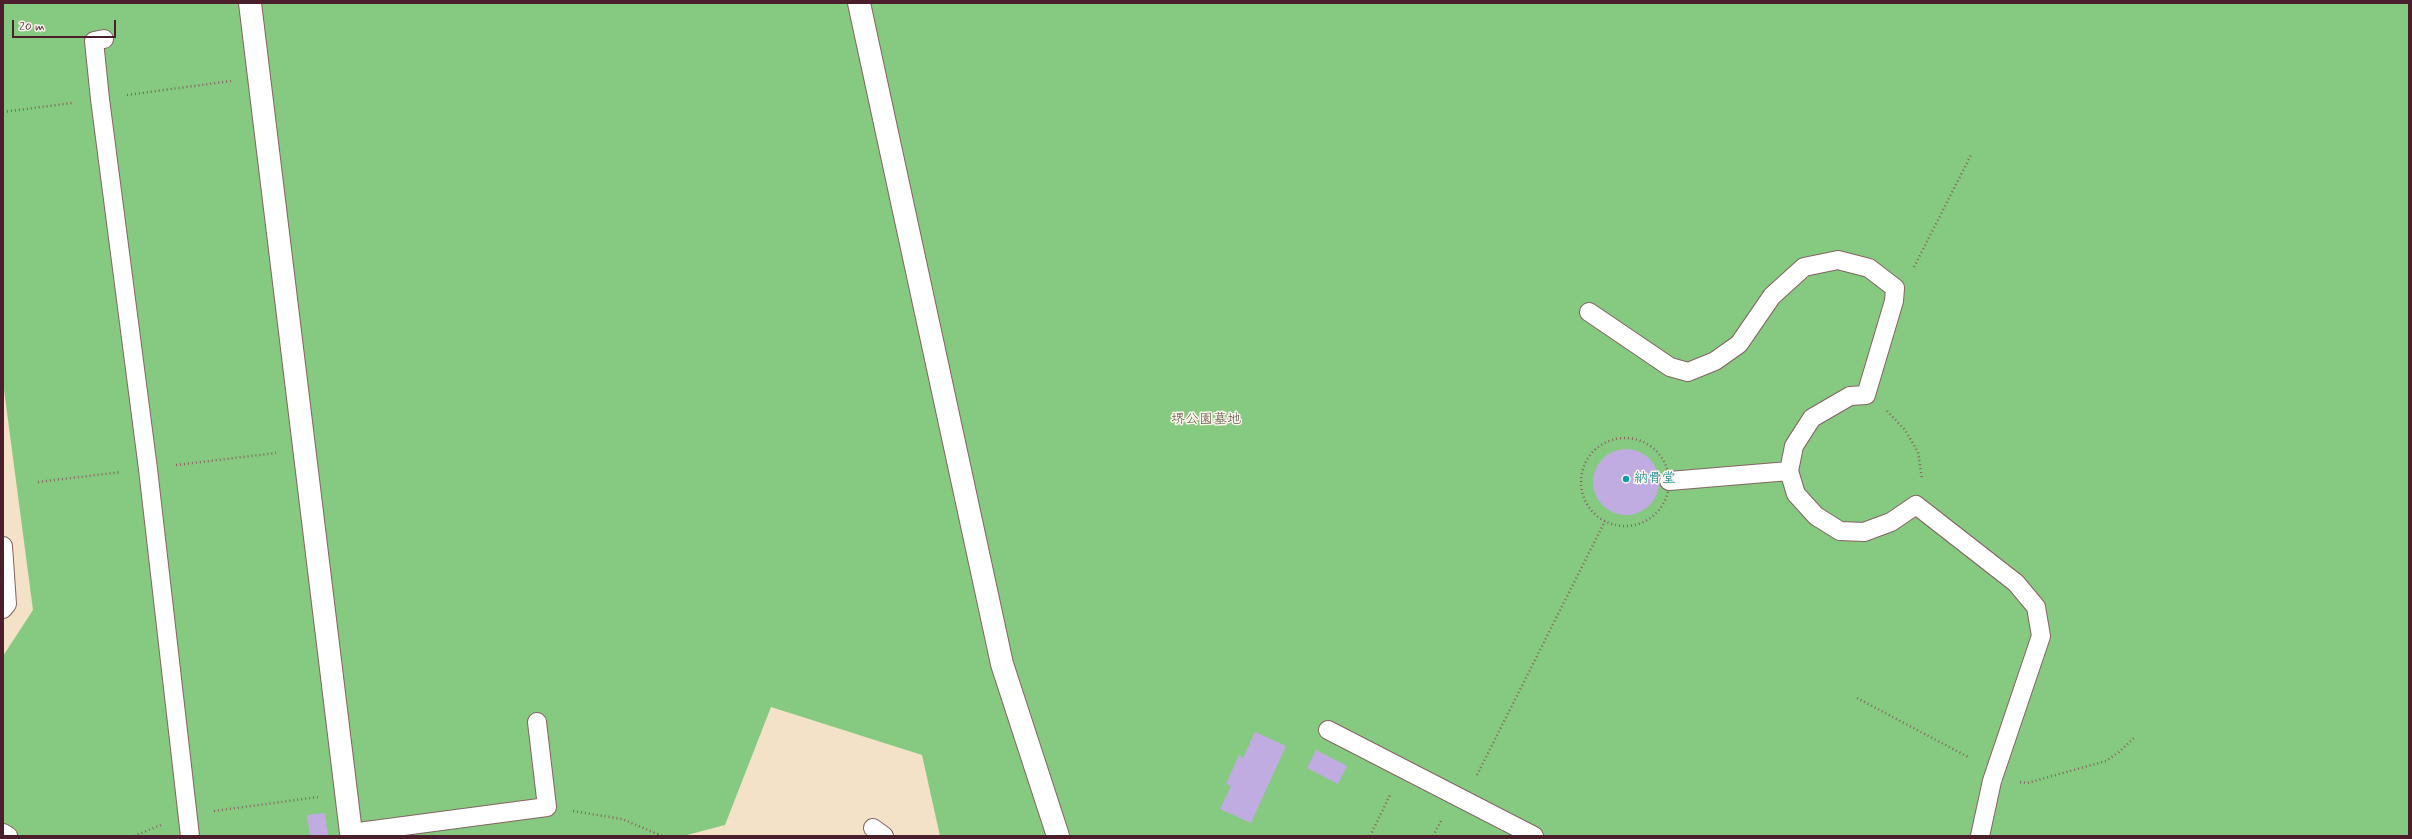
<!DOCTYPE html>
<html>
<head>
<meta charset="utf-8">
<style>
	body { margin:0 }
	#map { position:relative; width:2412px; height:839px; overflow:hidden; background:#f3e2c7; font-family:Mynerve,sans-serif }
	canvas { display:block }
	.frame { position:absolute; inset:0; border:4px solid #4a1f2b; pointer-events:none }
	.scale { position:absolute; left:12px; top:20px; width:104px; height:18px; box-sizing:border-box; border:2px solid #4a1f2b; border-top:0; padding-left:5px; font-size:12px; line-height:14px; white-space:nowrap; color:#4a1f2b; -webkit-text-stroke:3px #fbf7ec; paint-order:stroke }
</style>
</head>
<body>
<div id="map">
<canvas width="2412" height="839"></canvas>
<div class="frame"></div>
<div class="scale">20 m</div>
</div>
<script>
const c = document.querySelector('canvas').getContext('2d');
c.lineJoin = 'round';
function paint(path, color) { c.fillStyle = color; c.fill(path, 'evenodd'); }
const poly = rows => new Path2D(rows.map(r => 'M' + r).join(''));
function trace(path, color, width, dash) { c.strokeStyle = color; c.lineWidth = width; c.lineCap = dash ? 'butt' : 'round'; c.setLineDash(dash || []); c.stroke(path); }
function label(font, color, halo, rows, align = 'center') {
  c.font = font + ' Mynerve,"Klee One",sans-serif'; c.lineWidth = 3; c.setLineDash([]); c.textBaseline = 'middle'; c.strokeStyle = halo; c.fillStyle = color; for (const [text, x, y, turn = 0] of rows) {
    c.save(); c.translate(x, y); c.rotate((+turn || 0) * Math.PI / 180); c.textAlign = isNaN(turn) ? turn : align; if (halo) c.strokeText(text, 0, 0); c.fillText(text, 0, 0); c.restore();
  }
}
paint(poly([
	[3,3,2409,3,2409,836,940,836,922,755,771,707,725,825,683,836,3,836,3,656,33,610,3,382]
]), '#86c981');
paint(poly([
	'1593 482a33 33 0 1 1 66 0a33 33 0 1 1-66 0Z',
	[1255,732,1286,746,1251,823,1220,809,1231,786,1226,784,1239,755,1243,758],
	[1316,750,1347,766,1338,784,1307,768],
	[325,813,328,836,310,836,307,815]
]), '#c0ace1');
const service = poly([
	[104,39,94,41,100,99,148,469,190,836],
	[1589,312,1670,367,1688,372,1715,361,1739,344,1772,296,1804,267,1838,260,1869,268,1895,288,1894,301,1866,395,1850,396,1812,418,1794,446,1789,471,1796,494,1816,516,1840,531,1864,532,1891,522,1916,505,2016,583,2036,607,2041,636,1992,781,1980,836],
	[1669,481,1789,471],
	[3,546,7,604,3,609],
	[1328,730,1534,836],
	[873,828,884,836],
	[3,833,8,836],
	[351,836,351,833,547,807,537,722]
]);
const minor = poly([
	[250,3,351,833]
]);
const tertiary = poly([
	[859,3,1002,664,1058,836]
]);
trace(service, '#856362', 20);
trace(minor, '#856362', 24);
trace(tertiary, '#856362', 24);
trace(poly([
	[127,95,231,81],
	[3,112,72,103],
	[1914,267,1971,155],
	[1887,411,1905,430,1918,452,1922,479],
	'1581 482a44 44 0 1 1 88 0a44 44 0 1 1-88 0Z',
	[176,465,276,453],
	[38,482,121,472],
	[1857,698,1970,758],
	[1477,775,1605,521],
	[2020,782,2027,783,2106,761,2119,752,2135,737],
	[214,811,318,797],
	[573,811,622,819,662,836],
	[134,836,161,825],
	[1370,836,1391,793],
	[1433,836,1442,819]
]), '#856362', 2.5, [1, 3]);
trace(service, '#fff', 18);
trace(minor, '#fff', 22);
trace(tertiary, '#fff', 22);
for (const [x, y, r, color] of [
	[1626,479,4,"#0f9aa8"]
]) { const dot = new Path2D(); dot.arc(x, y, r, 0, 2 * Math.PI); c.fillStyle = color; c.fill(dot); trace(dot, '#fbf7ec', 1.5); }
label('14px', '#5c5245', '#fbf7ec', [
	["堺公園墓地",1206,420]
]);
label('14px', '#0d838f', '#fbf7ec', [
	["納骨堂",1634,479]
], 'left');
</script>
</body>
</html>
